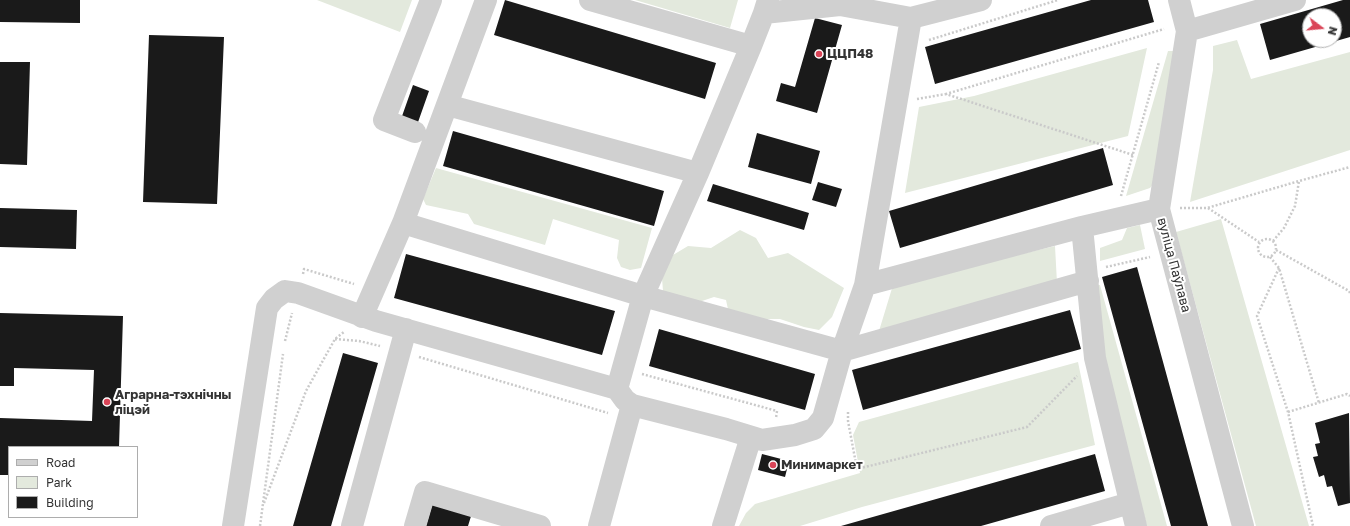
<!DOCTYPE html>
<html>
<head>
<meta charset="utf-8">
<style>
	body { margin:0 }
	#map { position:relative; width:1350px; height:526px; overflow:hidden; background:#fff; font-family:"Golos Text",sans-serif }
	canvas { display:block }
	.legend { position:absolute; left:8px; top:446px; width:130px; height:72px; box-sizing:border-box; background:#fff; border:1px solid #adadad; margin:0; padding:5px 7px; list-style:none; font-size:12px; color:#333 }
	.legend li { display:flex; align-items:center; gap:8px; height:20px }
	.legend b { width:20px; border:1px solid #adadad }
	.north { position:absolute; left:1302px; top:8px; width:40px; height:40px; box-sizing:border-box; background:#fff; border:1px solid #adadad; border-radius:50%; rotate:106deg; font-size:11px; font-weight:700; line-height:16px; text-align:center; color:#333 }
	.north::after { content:''; display:block; margin:auto; width:14px; height:18px; background:#da4558; clip-path:polygon(50% 0,100% 100%,50% 72%,0 100%) }
</style>
</head>
<body>
<div id="map">
<canvas width="1350" height="526"></canvas>
<ul class="legend">
<li><b style="height:5px;background:#d0d0d0"></b>Road</li>
<li><b style="height:11px;background:#e3e9dd"></b>Park</li>
<li><b style="height:11px;background:#1a1a1a"></b>Building</li>
</ul>
<div class="north">N</div>
</div>
<script>
const c = document.querySelector('canvas').getContext('2d');
c.lineJoin = 'round';
function paint(path, color) { c.fillStyle = color; c.fill(path, 'evenodd'); }
const poly = rows => new Path2D(rows.map(r => 'M' + r).join(''));
function trace(path, color, width, dash) { c.strokeStyle = color; c.lineWidth = width; c.lineCap = dash ? 'butt' : 'round'; c.setLineDash(dash || []); c.stroke(path); }
function label(font, color, halo, rows, align = 'center') {
  c.font = font + ' "Golos Text",sans-serif'; c.lineWidth = 4; c.setLineDash([]); c.textBaseline = 'middle'; c.strokeStyle = halo; c.fillStyle = color; for (const [text, x, y, turn = 0] of rows) {
    c.save(); c.translate(x, y); c.rotate((+turn || 0) * Math.PI / 180); c.textAlign = isNaN(turn) ? turn : align; if (halo) c.strokeText(text, 0, 0); c.fillText(text, 0, 0); c.restore();
  }
}
paint(poly([
	[317,0,412,0,400,32],
	[635,0,738,0,730,28],
	[1237,40,1251,79,1350,52,1350,150,1190,202,1213,70,1213,46],
	[1147,48,1128,136,905,193,919,107,974,96],
	[1168,51,1178,51,1159,177,1150,188,1126,196],
	[436,168,652,228,641,268,630,270,621,267,617,258,619,240,553,219,545,245,474,224,468,214,426,205,423,199],
	[1221,219,1309,526,1256,526,1176,232],
	[1140,225,1145,249,1100,261,1100,248,1122,240,1127,228],
	[740,230,756,238,768,258,788,253,844,288,832,317,819,330,804,327,780,319,755,319,729,314,726,300,714,297,699,302,663,291,662,278,673,255,688,246,711,248],
	[1055,246,1057,283,879,331,893,285],
	[1100,285,1167,526,1147,526,1101,350,1094,286],
	[1078,362,1095,445,862,507,800,526,739,526,746,513,755,504,860,473,853,435,859,422]
]), '#e3e9dd');
paint(poly([
	[0,0,80,0,80,23,0,22],
	[505,0,716,63,705,99,494,35],
	[1091,0,1148,0,1154,22,935,84,925,47],
	[1343,0,1350,0,1350,37,1270,60,1260,24],
	[1310,16,1334,16,1334,40,1310,40],
	[815,18,842,25,817,113,776,101,781,83,795,87],
	[149,35,224,37,217,204,143,202],
	[0,62,30,62,27,165,0,164],
	[413,85,429,91,417,125,401,119],
	[453,131,664,191,654,226,443,166],
	[757,133,820,151,811,184,748,167],
	[1103,148,1113,185,900,248,889,211],
	[818,182,842,189,836,207,812,200],
	[713,184,809,213,804,230,707,201],
	[0,208,77,210,76,249,0,247],
	[406,254,615,311,602,355,394,298],
	[1137,267,1208,526,1171,526,1102,277],
	[1070,310,1081,349,863,410,852,370],
	[0,313,123,316,119,447,9,447,9,475,0,475,0,418,92,421,94,370,14,368,14,386,0,386],
	[659,329,815,374,805,410,649,366],
	[343,353,378,363,331,526,293,526],
	[1349,413,1350,503,1338,506,1332,486,1327,487,1324,475,1319,477,1313,457,1318,456,1315,444,1320,443,1315,423],
	[762,454,789,461,785,477,758,470],
	[1095,454,1105,491,981,526,841,526],
	[433,502,472,513,468,526,426,526]
]), '#1a1a1a');
trace(poly([
	[929,40,1058,0],
	[917,99,946,94],
	[1133,155,946,94,1164,29],
	[1121,196,1159,62],
	[1180,208,1207,208,1299,181,1350,167],
	[1208,208,1259,242],
	'1258 248a9 9 0 1 1 18 0a9 9 0 1 1-18 0Z',
	[1273,241,1284,228,1295,206,1299,181],
	[1276,250,1349,291,1350,293],
	[1270,257,1279,268,1319,403],
	[1106,267,1150,257],
	[1279,268,1257,316,1288,412,1313,526],
	[303,274,304,269,354,284],
	[335,339,359,341,380,346],
	[285,341,292,313],
	[419,357,608,413],
	[642,374,777,411,776,418],
	[848,412,848,421,857,469,1027,427,1077,376],
	[1288,412,1347,394,1350,396],
	[264,503,306,391,335,339,344,332],
	[260,526,283,354]
]), '#cacaca', 2.5, [2, 2]);
trace(poly([
	[590,0,751,46],
	[1179,0,1187,31,1159,209,1243,526],
	[764,13,840,5,911,18,981,0],
	[1187,31,1295,0],
	[447,105,698,173],
	[415,132,384,120,431,0],
	[403,223,643,296,842,351,1088,281],
	[865,285,1082,227],
	[362,317,403,223,486,0],
	[617,389,643,296,698,173,751,46,764,13,768,0],
	[233,526,267,308,274,299,285,291,298,293,376,321,617,389,625,400,632,405,726,429,762,440,795,435,814,429,823,418,842,351,865,285,911,18],
	[352,526,406,329],
	[415,526,425,492,540,526],
	[599,526,632,405],
	[723,526,751,437],
	[1051,526,1130,503],
	[1136,526,1095,358,1082,227,1159,209]
]), '#d0d0d0', 22);
for (const [x, y, r, color] of [
	[819,54,4,"#da4558"],
	[107,402,4,"#da4558"],
	[773,465,4,"#da4558"]
]) { const dot = new Path2D(); dot.arc(x, y, r, 0, 2 * Math.PI); c.fillStyle = color; c.fill(dot); trace(dot, '#fff', 1.5); }
label('bold 13px', '#333', '#fff', [
	["ЦЦП48",827,54],
	["Аграрна-тэхнічны",115,395],
	["ліцэй",115,410],
	["Минимаркет",781,465]
], 'left');
label('13px', '#333', '#fff', [
	["вуліца Паўлава",1174,265,75]
]);
</script>
</body>
</html>
